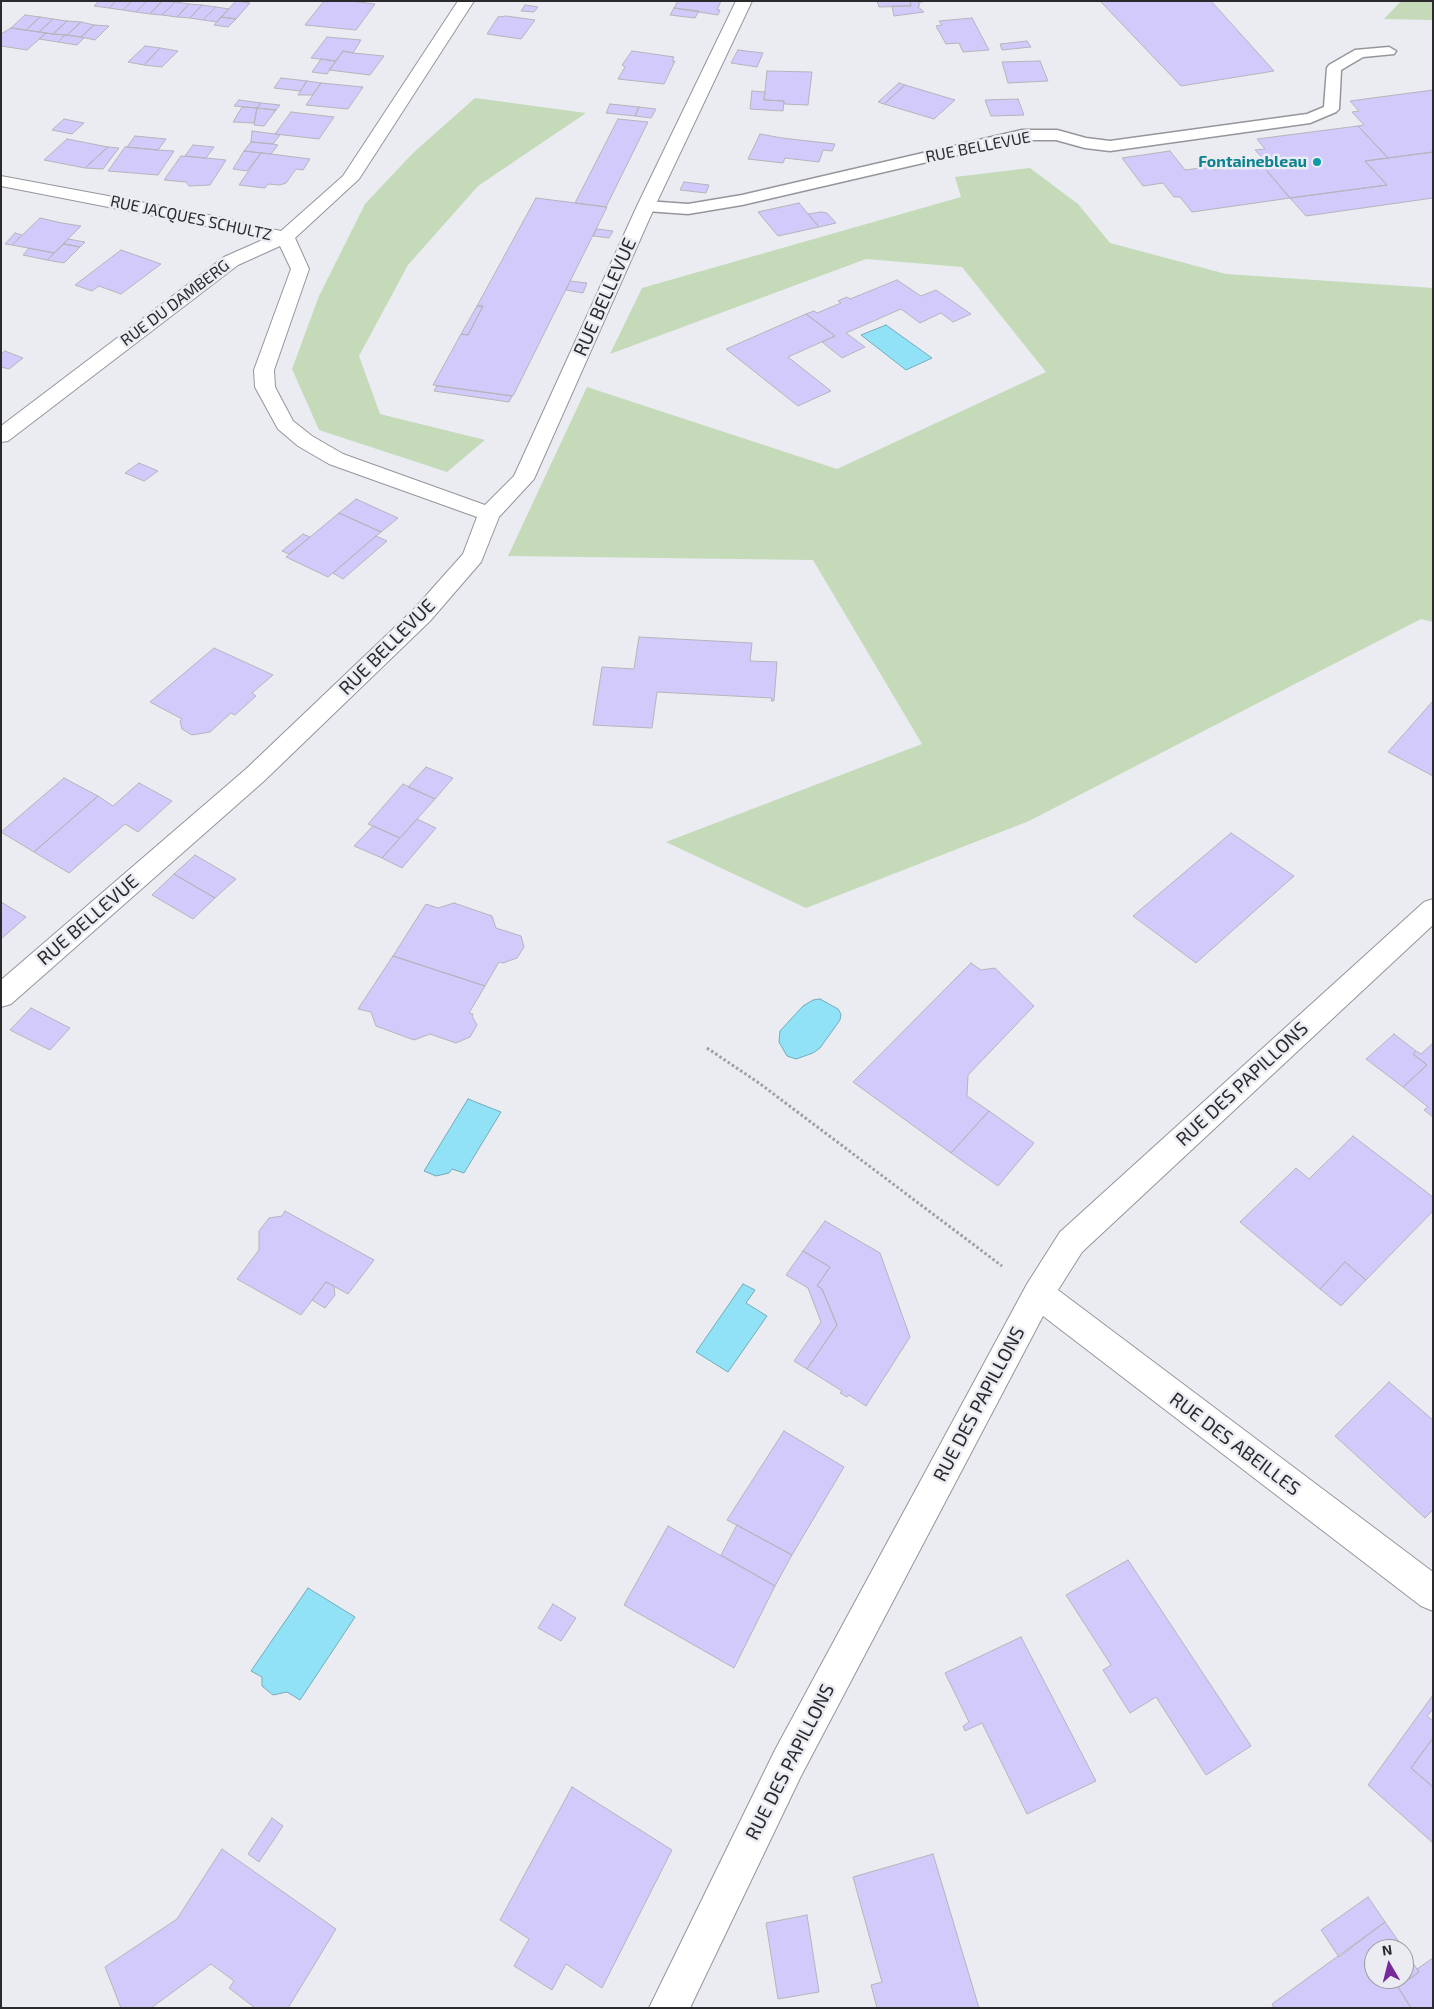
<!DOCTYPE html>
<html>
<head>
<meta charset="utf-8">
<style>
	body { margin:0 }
	#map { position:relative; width:1434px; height:2009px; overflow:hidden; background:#eaecf2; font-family:"Exo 2",sans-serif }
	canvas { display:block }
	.frame { position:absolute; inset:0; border:2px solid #2a2a2d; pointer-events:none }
	.north { position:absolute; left:1364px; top:1939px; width:50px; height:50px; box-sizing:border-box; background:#eaecf2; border:1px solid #9d9ea3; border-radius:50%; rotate:352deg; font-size:14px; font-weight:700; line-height:20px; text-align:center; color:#2a2a2d }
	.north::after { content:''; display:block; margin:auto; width:18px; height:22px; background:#78299a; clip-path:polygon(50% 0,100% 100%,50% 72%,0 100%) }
</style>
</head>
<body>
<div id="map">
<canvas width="1434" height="2009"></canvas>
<div class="frame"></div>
<div class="north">N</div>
</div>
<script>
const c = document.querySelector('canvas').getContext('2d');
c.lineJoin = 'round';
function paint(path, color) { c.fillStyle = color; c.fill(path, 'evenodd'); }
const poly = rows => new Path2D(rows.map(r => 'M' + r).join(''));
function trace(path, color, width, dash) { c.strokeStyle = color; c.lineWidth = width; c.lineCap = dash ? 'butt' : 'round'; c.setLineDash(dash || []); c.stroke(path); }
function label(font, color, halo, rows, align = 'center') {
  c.font = font + ' "Exo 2",sans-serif'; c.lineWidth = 5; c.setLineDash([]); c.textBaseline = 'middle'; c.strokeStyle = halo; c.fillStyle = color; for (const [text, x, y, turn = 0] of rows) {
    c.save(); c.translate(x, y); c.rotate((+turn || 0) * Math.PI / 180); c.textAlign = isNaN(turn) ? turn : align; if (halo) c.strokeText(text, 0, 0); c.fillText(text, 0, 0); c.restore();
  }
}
paint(poly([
	[1401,1,1433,1,1433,20,1384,19],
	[475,98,586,113,478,186,408,265,359,356,380,414,485,440,447,472,319,430,292,369,319,296,365,204,413,153],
	[1030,168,1078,204,1110,243,1226,274,1433,288,1433,622,1421,619,1029,821,806,908,666,842,922,744,813,560,508,556,587,387,837,469,1046,372,962,267,866,259,610,354,642,288,961,197,955,177]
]), '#c4dab8');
const water = poly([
	[886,325,932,358,906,370,861,335,886,325],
	[820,999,838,1009,841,1014,840,1020,820,1048,813,1053,796,1059,787,1056,779,1042,780,1031,803,1006,813,1000,820,999],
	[468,1099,501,1112,464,1173,452,1169,449,1173,436,1176,424,1171,468,1099],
	[743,1284,755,1290,746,1303,767,1316,728,1372,696,1352,743,1284],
	[308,1588,355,1617,300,1700,287,1692,273,1695,262,1686,262,1677,251,1671,308,1588]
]);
paint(water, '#91e2f6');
trace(water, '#72abba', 1);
const building = poly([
	[99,1,116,1,109,8,94,6,99,1],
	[116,1,132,1,123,10,109,8,116,1],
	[132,1,147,1,136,12,123,10,132,1],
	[147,1,162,1,150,14,136,12,147,1],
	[162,1,175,2,162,15,150,14,162,1],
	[236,1,250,3,236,19,221,17,236,1],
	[324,1,351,1,375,4,356,30,305,25,324,1],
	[678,1,721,1,717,10,720,10,718,15,674,8,678,1],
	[877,1,910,1,911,6,879,7,877,1],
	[910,1,925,1,918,3,920,5,918,7,924,12,894,16,892,6,911,6,910,1],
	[1211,1,1274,71,1181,86,1100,1,1211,1],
	[175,2,189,4,177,17,162,15,175,2],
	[189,4,202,5,190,18,177,17,189,4],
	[202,5,216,7,203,20,190,18,202,5],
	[525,5,538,7,534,12,521,11,525,5],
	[216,7,229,9,217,22,203,20,216,7],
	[674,8,699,11,695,18,670,15,674,8],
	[25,15,40,17,26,30,11,28,25,15],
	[40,17,53,19,39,32,26,30,40,17],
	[221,17,236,19,228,27,214,25,221,17],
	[498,17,506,16,535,20,521,39,487,34,498,17],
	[972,18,989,50,963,52,959,43,946,44,936,26,942,25,939,21,972,18],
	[53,19,67,21,53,34,39,32,53,19],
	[67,21,81,22,67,35,53,34,67,21],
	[81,22,94,25,81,37,67,35,81,22],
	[94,25,109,26,95,40,81,37,94,25],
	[11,28,46,33,27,50,1,46,1,34,11,28],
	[46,33,53,34,65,35,58,42,39,39,46,33],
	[65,35,81,37,84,38,77,45,58,42,65,35],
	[327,37,361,40,353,53,343,51,336,61,311,58,327,37],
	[1027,41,1031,47,1002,50,1000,44,1027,41],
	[145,46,160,48,144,65,128,62,145,46],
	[160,48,178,51,162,67,144,65,160,48],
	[738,50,763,53,757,67,731,63,738,50],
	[343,51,353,53,384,56,370,75,329,70,343,51],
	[632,51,674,57,672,61,675,61,664,84,618,79,625,67,622,65,632,51],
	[321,59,336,61,327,74,312,72,321,59],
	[1040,61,1048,81,1008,83,1002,62,1040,61],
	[767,71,812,72,808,105,784,104,784,101,764,100,767,71],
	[281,78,307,81,300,91,274,88,281,78],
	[307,81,321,83,312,95,298,95,307,81],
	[321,83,363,87,348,109,306,105,321,83],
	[899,83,905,85,884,104,878,102,899,83],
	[905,85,955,100,934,119,884,104,905,85],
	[1433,90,1433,152,1388,158,1358,126,1364,125,1352,112,1359,111,1350,101,1433,90],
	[752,91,765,92,764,100,784,101,783,111,750,109,752,91],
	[1018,99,1024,115,991,116,985,100,1018,99],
	[239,100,261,103,257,108,234,106,239,100],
	[261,103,280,105,276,110,257,108,261,103],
	[610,104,639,107,635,116,606,113,610,104],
	[242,107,257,108,254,123,233,122,242,107],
	[639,107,656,109,651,118,635,116,639,107],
	[257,108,276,110,264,126,254,125,257,108],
	[291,112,334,117,319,139,275,134,291,112],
	[64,119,84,123,72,134,52,130,64,119],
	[618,119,648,122,606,207,575,203,618,119],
	[1358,126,1388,158,1365,161,1387,185,1290,198,1262,165,1268,164,1255,150,1265,149,1257,139,1358,126],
	[252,131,275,134,280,135,273,144,251,142,252,131],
	[760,134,782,138,835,144,832,151,823,150,819,162,785,158,783,163,748,159,760,134],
	[135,136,166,139,158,150,127,147,135,136],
	[67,139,108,147,85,168,44,160,67,139],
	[251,142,273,144,278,145,271,154,244,151,251,142],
	[193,145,214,147,206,158,185,156,193,145],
	[108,147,119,148,103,169,85,168,108,147],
	[125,147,158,150,174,151,158,175,108,171,125,147],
	[244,151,261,153,247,171,233,169,244,151],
	[1170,151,1185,170,1201,168,1199,165,1209,164,1214,170,1221,169,1218,166,1255,162,1257,165,1262,165,1290,198,1192,212,1180,197,1174,197,1163,183,1143,186,1122,158,1170,151],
	[1433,152,1433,198,1306,216,1290,198,1387,185,1365,161,1433,152],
	[261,153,271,154,310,159,303,170,296,169,286,183,280,185,268,184,265,188,239,185,261,153],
	[181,156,206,158,226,160,210,185,189,186,186,182,164,180,181,156],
	[684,182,709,185,706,193,680,190,684,182],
	[536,198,607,207,513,396,433,385,461,334,468,335,483,306,477,306,536,198],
	[799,203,819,227,778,236,758,212,799,203],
	[821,212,827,213,836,223,819,227,808,214,821,212],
	[40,218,62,223,81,226,54,253,12,245,40,218],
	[597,229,613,231,609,238,593,236,597,229],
	[15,233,22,235,12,245,5,244,15,233],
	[68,239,85,242,80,247,64,244,68,239],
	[64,244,80,247,64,263,47,260,64,244],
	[29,248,54,253,47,260,23,255,29,248],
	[121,250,161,264,121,294,99,286,92,291,75,285,121,250],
	[897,280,921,296,936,290,971,314,953,322,941,313,920,323,901,309,846,333,865,347,842,358,822,342,835,336,806,314,814,311,817,313,841,303,838,301,842,299,847,297,850,299,897,280],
	[570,281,587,283,583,293,566,290,570,281],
	[477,306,483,306,468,335,461,334,477,306],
	[806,314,835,336,788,357,831,391,798,406,726,349,806,314],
	[5,351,23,358,9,369,1,367,1,354,5,351],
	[437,386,512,396,509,402,434,391,437,386],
	[139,463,158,471,144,481,125,473,139,463],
	[356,499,398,518,381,532,339,513,356,499],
	[339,513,381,532,328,577,286,557,339,513],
	[303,534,310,537,289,554,282,551,303,534],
	[376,536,387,541,343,579,333,573,376,536],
	[639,637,752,643,750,661,777,662,774,701,771,701,772,698,657,692,652,728,593,725,602,667,634,669,639,637],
	[214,648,273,675,252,693,256,696,235,715,231,713,210,732,192,735,182,729,180,721,182,719,150,702,214,648],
	[1433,701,1433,776,1388,752,1433,701],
	[426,767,453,778,435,799,408,787,426,767],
	[64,778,98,796,34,852,1,832,64,778],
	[139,783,172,801,138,832,125,824,69,873,34,852,98,796,113,806,139,783],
	[403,784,435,799,400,838,368,824,403,784],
	[417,819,436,828,402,868,382,858,417,819],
	[373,826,400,838,382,858,354,846,373,826],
	[1231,833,1294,876,1196,963,1133,916,1231,833],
	[195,855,236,879,215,898,174,874,195,855],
	[174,874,215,898,193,919,152,895,174,874],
	[1,902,26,917,1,939,1,902],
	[454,903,492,916,496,928,521,936,524,947,517,958,503,963,499,962,485,986,393,956,426,904,438,908,454,903],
	[393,956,485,986,469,1013,473,1014,472,1016,477,1025,470,1037,456,1043,430,1034,414,1040,376,1026,371,1012,358,1009,393,956],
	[971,963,981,970,995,968,1034,1006,968,1075,967,1096,989,1111,951,1153,853,1082,971,963],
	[31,1008,70,1028,50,1050,10,1030,31,1008],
	[1394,1034,1416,1051,1413,1054,1427,1065,1403,1087,1366,1059,1394,1034],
	[1433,1043,1433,1117,1424,1110,1428,1107,1403,1087,1427,1065,1413,1054,1416,1051,1421,1054,1433,1043],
	[989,1111,1034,1143,998,1186,951,1153,989,1111],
	[1353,1136,1433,1197,1433,1211,1366,1280,1345,1262,1320,1289,1240,1222,1296,1168,1309,1179,1353,1136],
	[285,1211,374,1260,348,1294,326,1282,301,1315,237,1279,259,1250,259,1231,269,1218,282,1216,285,1211],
	[825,1221,880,1253,910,1337,866,1406,849,1395,847,1397,840,1393,842,1391,807,1369,837,1325,822,1289,817,1286,830,1267,803,1251,825,1221],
	[803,1251,830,1267,817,1286,822,1289,837,1325,807,1369,794,1361,821,1322,808,1288,786,1275,803,1251],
	[1345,1262,1366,1280,1341,1306,1320,1289,1345,1262],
	[326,1282,334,1286,335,1295,325,1308,312,1300,326,1282],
	[1389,1382,1433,1420,1433,1510,1425,1518,1335,1436,1389,1382],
	[784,1431,844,1467,792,1555,727,1520,784,1431],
	[737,1525,792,1555,775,1586,721,1555,737,1525],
	[668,1526,775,1586,734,1668,624,1605,668,1526],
	[1128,1560,1251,1746,1206,1775,1156,1697,1130,1713,1103,1670,1111,1665,1066,1595,1128,1560],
	[553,1604,576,1618,561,1641,538,1628,553,1604],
	[1021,1637,1096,1781,1027,1814,982,1723,965,1731,963,1726,969,1722,945,1673,1021,1637],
	[1433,1695,1433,1709,1427,1716,1433,1721,1433,1738,1411,1768,1433,1787,1433,1843,1368,1785,1433,1695],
	[1433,1738,1433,1787,1411,1768,1433,1738],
	[572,1787,672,1850,602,1988,566,1964,552,1990,514,1966,529,1939,500,1920,572,1787],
	[272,1818,283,1826,259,1862,248,1854,272,1818],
	[222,1849,336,1929,288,2008,255,2008,229,1988,234,1981,211,1964,151,2008,121,2008,105,1967,177,1919,222,1849],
	[933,1854,979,2008,877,2008,871,1985,882,1982,853,1877,933,1854],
	[1368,1897,1385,1922,1339,1957,1321,1930,1368,1897],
	[807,1915,819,1992,778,1999,766,1923,807,1915],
	[1385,1922,1404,1949,1374,1949,1374,1979,1404,1979,1404,1950,1419,1972,1398,1987,1411,2008,1274,2008,1272,2004,1385,1922],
	[1433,1958,1433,2008,1411,2008,1398,1987,1419,1972,1417,1969,1433,1958]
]);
paint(building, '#d2cafa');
trace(building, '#b5b4bb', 1);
const lane = poly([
	[1389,47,1396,51,1394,54,1363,57,1341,70,1339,109,1336,112,1310,123,1110,151,1085,148,1056,140,1022,140,742,205,688,214,646,211,638,206,646,201,688,204,742,195,1022,130,1057,130,1086,138,1110,141,1307,114,1324,107,1327,68,1329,65,1355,50,1389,47]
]);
const street = poly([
	[458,1,474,1,359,179,295,238,309,269,274,370,275,387,293,421,312,436,343,454,485,505,514,476,637,206,736,1,752,1,655,206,534,479,499,517,481,562,430,621,264,781,11,1004,1,1007,1,980,246,769,414,609,463,554,477,517,329,464,298,446,278,429,255,387,254,370,291,269,280,246,238,265,8,441,1,442,1,426,224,257,267,238,1,186,1,176,199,213,281,231,343,176,458,1],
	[1433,899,1433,925,1082,1252,1058,1290,1433,1572,1433,1611,1421,1606,1043,1316,801,1776,690,2008,649,2008,775,1750,1027,1284,1060,1232,1424,902,1433,899]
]);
trace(lane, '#94969c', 3);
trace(street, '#94969c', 2);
trace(poly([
	[707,1048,759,1083,1002,1266]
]), '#9d9ea3', 3, [2.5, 2.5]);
paint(lane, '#fff');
paint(street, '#fff');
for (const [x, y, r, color] of [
	[1317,162,5,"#0f9aa8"]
]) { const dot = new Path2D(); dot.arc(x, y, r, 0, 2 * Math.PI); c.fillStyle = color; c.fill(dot); trace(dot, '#eaecf2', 2); }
label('16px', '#2a2a2d', '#eaecf2', [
	["RUE BELLEVUE",978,147,-11],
	["RUE JACQUES SCHULTZ",191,218,12],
	["RUE DU DAMBERG",175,303,-37]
]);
label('bold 16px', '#0d838f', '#eaecf2', [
	["Fontainebleau",1307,162]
], 'right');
label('19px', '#2a2a2d', '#eaecf2', [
	["RUE BELLEVUE",605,297,-66],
	["RUE BELLEVUE",387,647,-45],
	["RUE BELLEVUE",88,920,-41],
	["RUE DES PAPILLONS",1242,1084,-43],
	["RUE DES PAPILLONS",979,1404,-62],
	["RUE DES ABEILLES",1235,1444,37],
	["RUE DES PAPILLONS",790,1762,-63]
]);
</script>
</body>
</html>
